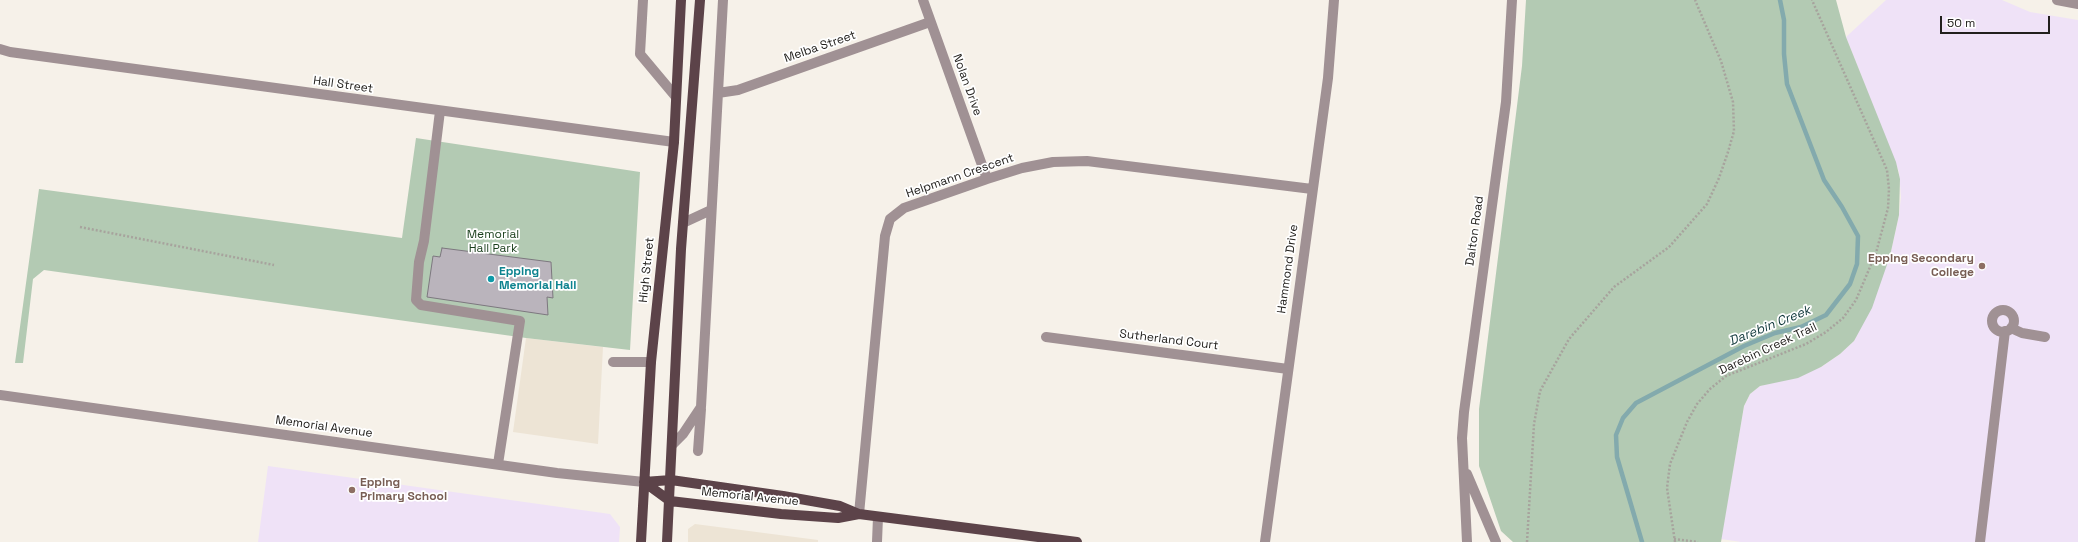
<!DOCTYPE html>
<html>
<head>
<meta charset="utf-8">
<style>
	body { margin:0 }
	#map { position:relative; width:2078px; height:542px; overflow:hidden; background:#f6f1e9; font-family:"Space Grotesk",sans-serif }
	canvas { display:block }
	.scale { position:absolute; left:1940px; top:16px; width:110px; height:18px; box-sizing:border-box; border:2px solid #22201d; border-top:0; padding-left:5px; font-size:12px; line-height:14px; white-space:nowrap; color:#22201d; -webkit-text-stroke:3px #fff; paint-order:stroke }
</style>
</head>
<body>
<div id="map">
<canvas width="2078" height="542"></canvas>
<div class="scale">50 m</div>
</div>
<script>
const c = document.querySelector('canvas').getContext('2d');
c.lineJoin = 'round';
function paint(path, color) { c.fillStyle = color; c.fill(path, 'evenodd'); }
const poly = rows => new Path2D(rows.map(r => 'M' + r).join(''));
function trace(path, color, width, dash) { c.strokeStyle = color; c.lineWidth = width; c.lineCap = dash ? 'butt' : 'round'; c.setLineDash(dash || []); c.stroke(path); }
function label(font, color, halo, rows, align = 'center') {
  c.font = font + ' "Space Grotesk",sans-serif'; c.lineWidth = 3.5; c.setLineDash([]); c.textBaseline = 'middle'; c.strokeStyle = halo; c.fillStyle = color; for (const [text, x, y, turn = 0] of rows) {
    c.save(); c.translate(x, y); c.rotate((+turn || 0) * Math.PI / 180); c.textAlign = isNaN(turn) ? turn : align; if (halo) c.strokeText(text, 0, 0); c.fillText(text, 0, 0); c.restore();
  }
}
paint(poly([
	[526,338,603,347,598,444,513,432],
	[695,524,818,540,818,542,688,542,688,529]
]), '#ede4d5');
paint(poly([
	[1886,0,2002,0,2030,12,2078,20,2078,542,1741,542,1721,539,1744,406,1750,394,1760,386,1821,367,1840,354,1854,341,1890,256,1899,215,1901,197,1899,172,1846,37],
	[268,466,610,514,620,527,619,542,258,542]
]), '#efe2f7');
paint(poly([
	[1526,0,1836,0,1846,37,1896,162,1900,179,1899,215,1890,256,1872,308,1854,341,1840,354,1821,367,1798,378,1760,386,1750,394,1744,406,1721,542,1513,542,1501,531,1479,466,1479,409,1522,66],
	[416,138,640,172,630,350,526,338,44,270,33,279,23,363,15,363,39,189,402,238]
]), '#b3cab3');
trace(poly([
	[1642,542,1617,457,1616,435,1623,418,1636,403,1744,346,1775,333,1801,327,1826,315,1850,284,1857,264,1858,236,1842,207,1824,180,1787,84,1784,54,1784,20,1780,0]
]), '#83aaad', 4.5);
const building = poly([
	[442,248,551,262,553,298,547,297,548,315,427,297,433,256,440,257,442,248]
]);
paint(building, '#bab4bc');
trace(building, '#7d787f', 1);
trace(poly([
	[80,227,274,265],
	[1674,539,1698,542],
	[1527,542,1534,424,1540,391,1569,339,1614,287,1669,247,1707,204,1719,178,1728,152,1734,131,1733,102,1721,61,1695,0],
	[1675,542,1667,488,1670,464,1687,422,1697,404,1710,389,1726,376,1806,344,1826,332,1843,318,1856,300,1876,253,1888,208,1889,189,1887,170,1812,0]
]), '#a7a39d', 2.5, [2, 2]);
trace(poly([
	[643,0,640,54,676,97],
	[923,0,987,179],
	[2057,0,2078,4],
	[0,49,10,52,674,142],
	[718,93,738,90,930,22],
	[440,111,424,241,419,262,416,300,421,305,520,321,498,464],
	[683,223,711,210],
	'1992 321a11 11 0 1 1 22 0a11 11 0 1 1-22 0Z',
	[2011,328,2022,333,2045,337],
	[1046,337,1288,369],
	[613,362,651,362],
	[0,395,557,473,644,482],
	[672,445,683,434,701,407,723,0],
	[698,451,701,409],
	[1467,474,1496,542],
	[859,514,885,236,890,219,904,208,987,179,1022,168,1053,162,1087,161,1312,189],
	[877,542,878,517],
	[1265,542,1328,78,1334,0],
	[1467,542,1462,438,1464,412,1506,102,1512,0],
	[1980,542,2005,331]
]), '#a09194', 10);
trace(poly([
	[644,482,671,480,783,496,840,506,859,514,1077,542],
	[644,482,670,501,781,514,838,518,859,514],
	[641,542,651,362,674,142,681,0],
	[667,542,681,249,700,0]
]), '#5c4349', 10);
for (const [x, y, r, color] of [
	[1982,266,4,"#8d6e63"],
	[491,279,4,"#0f9aa8"],
	[352,490,4,"#8d6e63"]
]) { const dot = new Path2D(); dot.arc(x, y, r, 0, 2 * Math.PI); c.fillStyle = color; c.fill(dot); trace(dot, '#fff', 1.5); }
label('12px', '#22201d', '#fff', [
	["Melba Street",820,47,-19],
	["Hall Street",343,85,8],
	["Nolan Drive",967,85,70],
	["Helpmann Crescent",960,176,-19],
	["Dalton Road",1475,231,-82],
	["Hammond Drive",1288,269,-82],
	["High Street",647,270,-84],
	["Sutherland Court",1169,340,7],
	["Darebin Creek Trail",1768,349,-25],
	["Memorial Avenue",324,427,8],
	["Memorial Avenue",750,497,6]
]);
label('12px', '#193e1b', '#fff', [
	["Memorial",493,235],
	["Hall Park",493,249]
]);
label('bold 12px', '#785e54', '#fff', [
	["Epping Secondary",1974,259],
	["College",1974,273],
	["Epping",360,483,"left"],
	["Primary School",360,497,"left"]
], 'right');
label('bold 12px', '#0d838f', '#fff', [
	["Epping",499,272],
	["Memorial Hall",499,286]
], 'left');
label('italic 13px', '#0e3639', '#fff', [
	["Darebin Creek",1770,326,-22]
]);
</script>
</body>
</html>
